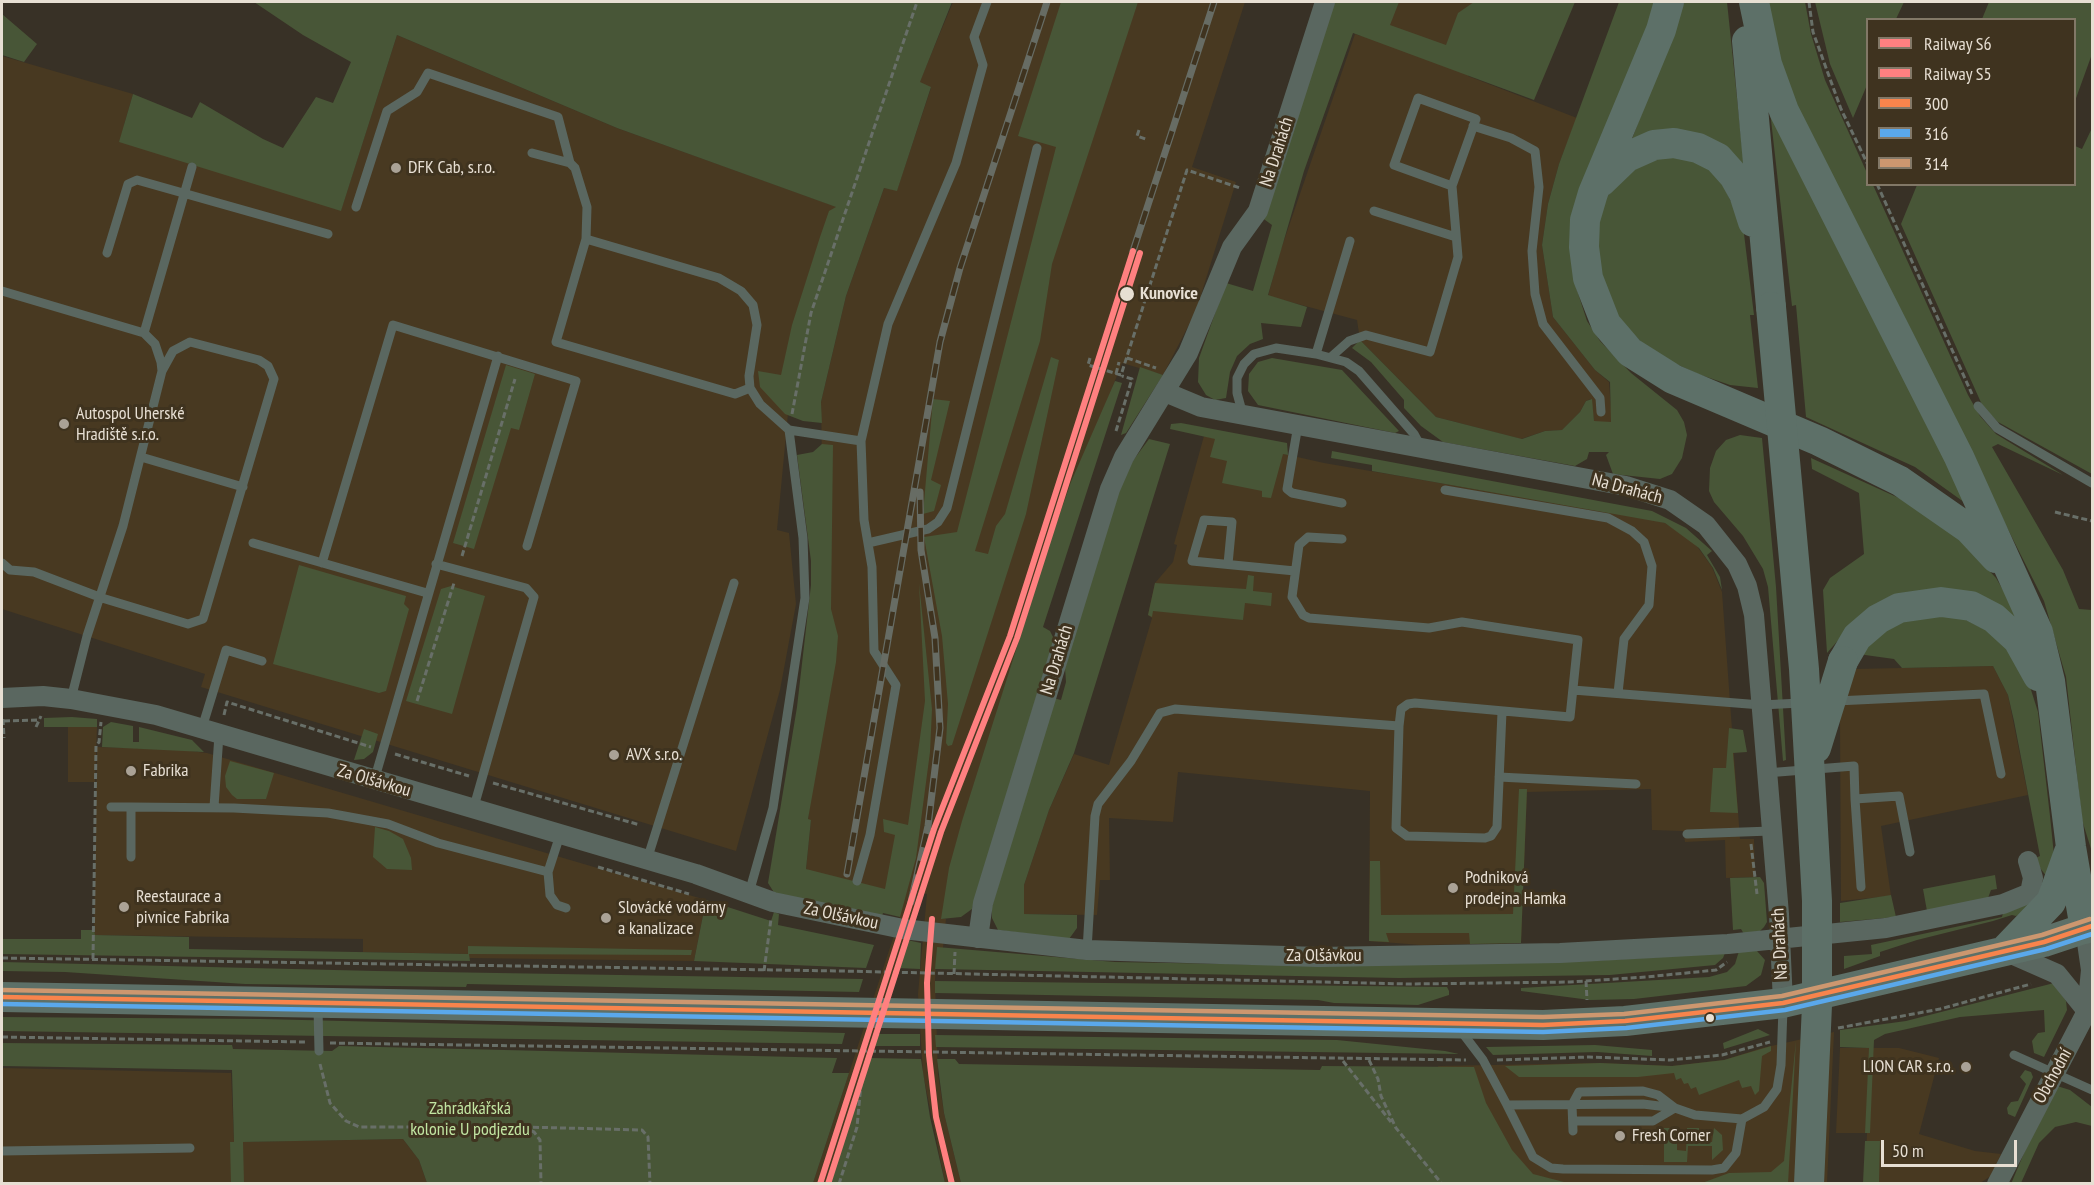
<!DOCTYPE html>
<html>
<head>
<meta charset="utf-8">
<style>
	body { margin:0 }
	#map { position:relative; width:2094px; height:1185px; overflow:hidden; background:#383126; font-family:"PT Sans Narrow",sans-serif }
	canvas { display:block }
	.frame { position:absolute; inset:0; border:3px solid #e7dfd3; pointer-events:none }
	.legend { position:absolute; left:1866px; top:18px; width:210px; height:168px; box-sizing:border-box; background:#3f331f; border:2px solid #827867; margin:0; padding:8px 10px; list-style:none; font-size:18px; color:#e7dfd3 }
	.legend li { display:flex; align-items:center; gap:12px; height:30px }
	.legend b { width:30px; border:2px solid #827867 }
	.scale { position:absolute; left:1881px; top:1140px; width:136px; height:27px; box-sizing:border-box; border:3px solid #e7dfd3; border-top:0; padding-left:8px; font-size:18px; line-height:21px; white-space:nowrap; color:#e7dfd3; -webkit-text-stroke:4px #3f331f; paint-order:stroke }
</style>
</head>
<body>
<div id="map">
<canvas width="2094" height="1185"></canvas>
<div class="frame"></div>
<ul class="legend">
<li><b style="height:8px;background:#ff8080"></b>Railway S6</li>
<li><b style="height:8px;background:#ff8080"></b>Railway S5</li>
<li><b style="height:8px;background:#f8844c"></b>300</li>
<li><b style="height:8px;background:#5aa8eb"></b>316</li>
<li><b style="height:8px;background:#cd976f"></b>314</li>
</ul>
<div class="scale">50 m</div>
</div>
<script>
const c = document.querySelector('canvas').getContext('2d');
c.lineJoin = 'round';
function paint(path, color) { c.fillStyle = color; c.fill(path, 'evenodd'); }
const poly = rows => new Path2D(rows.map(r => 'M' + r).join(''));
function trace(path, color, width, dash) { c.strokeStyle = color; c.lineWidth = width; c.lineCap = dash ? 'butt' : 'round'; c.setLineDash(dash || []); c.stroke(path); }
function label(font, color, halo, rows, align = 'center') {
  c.font = font + ' "PT Sans Narrow",sans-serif'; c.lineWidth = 6; c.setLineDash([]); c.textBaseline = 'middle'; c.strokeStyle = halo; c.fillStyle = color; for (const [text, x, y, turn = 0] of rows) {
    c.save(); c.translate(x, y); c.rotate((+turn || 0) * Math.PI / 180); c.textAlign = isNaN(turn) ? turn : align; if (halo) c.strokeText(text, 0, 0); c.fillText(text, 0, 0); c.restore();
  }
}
paint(poly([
	[953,2,1245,2,1192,167,1236,182,1196,311,1163,375,1122,363,1105,406,942,919,946,919,943,948,937,948,935,981,938,1074,944,1113,961,1183,945,1183,923,1074,918,994,927,894,922,893,827,1183,813,1183,900,917,806,869,811,820,808,820,831,598,822,462,821,402,846,296,884,188,897,190,931,88,919,83],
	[1350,2,1501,2,1468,76,1577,118,1559,164,1548,204,1542,245,1553,317,1595,370,1609,382,1612,423,1594,422,1591,399,1586,401,1580,412,1562,430,1545,431,1521,439,1436,417,1360,340,1357,320,1268,296,1280,252,1355,34,1361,36],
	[397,35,617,128,837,207,789,403,777,530,789,533,796,604,780,690,736,851,201,687,205,674,2,609,2,56,133,94,124,125,341,210],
	[1204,436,1324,463,1655,520,1665,523,1694,542,1712,567,1722,592,1740,839,1754,839,1755,877,1726,878,1725,840,1685,842,1683,831,1652,830,1651,789,1527,792,1521,943,1421,945,1369,941,1370,791,1178,772,1173,822,1109,818,1110,880,1100,880,1097,915,1024,914,1024,885,1049,810,1074,754,1109,765,1152,618,1148,615,1155,583,1173,562,1177,545,1174,544],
	[1993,666,2008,695,2028,795,1881,826,1891,896,1841,901,1840,719,1855,669],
	[68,727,97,727,95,782,68,782],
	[97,747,173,749,207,753,706,900,694,961,469,958,468,954,363,952,363,939,94,935],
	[1834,1032,1827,1183,1463,1183,1438,1066,1600,1063,1672,1066,1724,1060,1762,1048],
	[1840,1048,1899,1048,1939,1058,1919,1134,1975,1151,2001,1154,1991,1176,1980,1183,1865,1183,1867,1133,1836,1133],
	[2,1068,231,1073,234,1142,403,1139,419,1160,427,1183,2,1184]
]), '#483921');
paint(poly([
	[254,2,952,2,920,82,931,87,897,191,884,188,846,296,821,402,822,423,803,421,785,414,760,387,758,371,781,375,792,325,820,237,829,211,836,207,617,128,397,35,341,211,119,142,133,94,192,118,200,102,263,139,283,148,316,97,333,103,351,62,303,35],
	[1061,2,1138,2,1052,264,1040,341,975,551,988,554,996,526,1005,514,1051,357,1056,359,1059,360,1026,514,952,745,948,746,946,743,948,704,942,636,924,537,957,532,1056,147,1018,136],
	[1333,2,1399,2,1390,25,1446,45,1458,13,1474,2,1575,2,1534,100,1353,33,1304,171,1268,295,1307,307,1301,327,1261,323,1263,339,1250,344,1237,356,1230,372,1226,398,1215,400,1206,395,1198,382,1199,358,1226,283,1253,291,1272,225,1261,217],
	[1619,2,1656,2,1576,287,1587,321,1600,341,1631,373,1677,410,1684,422,1687,435,1682,458,1672,474,1660,479,1613,474,1606,455,1609,452,1589,452,1587,459,1575,466,1443,442,1421,426,1404,408,1404,400,1371,362,1352,348,1360,340,1436,417,1522,439,1545,431,1562,430,1580,412,1586,401,1592,399,1594,421,1611,422,1610,382,1595,370,1553,317,1542,245,1548,204,1559,164],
	[1684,2,1727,2,1744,165,1632,139],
	[1764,2,1805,2,1811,34,1825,80,1867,173,1868,184,1873,185,1968,395,1980,416,1996,434,2063,475,1998,444,1992,447,2063,570,2079,609,2092,610,2092,852,2082,820,2066,677,2044,601,1784,84],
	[1815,2,1904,2,1896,19,1868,20,1867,85,1853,118,1830,64],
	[1989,2,2092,2,2092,54,2075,101,2074,20,1982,19],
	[2,14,37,44,24,62,2,55],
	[1770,111,1968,505,1915,467,1806,417,1796,305,1792,306],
	[2092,128,2092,474,1998,422,1983,407,1901,224,1917,185,2074,184,2075,146,2082,149],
	[1673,153,1716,171,1743,226,1754,315,1750,315,1758,388,1730,385,1698,374,1661,357,1647,348,1616,316,1598,263,1599,217,1605,199,1634,165],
	[1272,358,1342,370,1399,431,1395,433,1258,405,1248,391,1249,374,1258,362],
	[506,365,535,374,519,430,511,428,474,549,453,543],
	[1140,367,1163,375,1126,433,1121,435],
	[1115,381,1122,383,1043,627,1050,631,1054,639,972,909,961,917,941,919,949,868,962,821,1051,539,1071,482],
	[933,399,950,401,931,480,941,485,934,511,923,514],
	[1181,423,1287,443,1288,455,1283,454,1271,498,1262,497,1262,491,1222,483,1227,461,1210,457,1215,439,1170,429,1171,424],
	[1740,435,1762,438,1776,587,1786,760,1783,761,1768,587,1763,569,1743,536,1714,502,1709,491,1710,468,1716,451,1726,440],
	[1149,439,1170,444,1074,753,1049,810,1024,885,1024,914,1077,915,1077,928,1069,939,998,930,992,918,992,906,1053,698,1061,700,1066,682,1065,668,1113,505,1129,466],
	[822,444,833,445,831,609,838,636,836,662,808,819,811,820,806,869,885,889,895,835,884,832,883,819,908,825,925,701,919,583,932,709,930,752,916,858,900,917,883,913,882,916,775,894,768,883,797,707,811,585,811,561,797,455,813,452],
	[1332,451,1652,511,1686,528,1712,551,1707,555,1720,577,1722,590,1713,568,1699,548,1665,523,1372,471,1372,465,1331,458],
	[1811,458,1901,499,1950,529,1996,578,2027,630,1978,599,1841,637,1827,653,1823,590,1830,578,1864,554,1859,493,1812,469],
	[299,565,406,596,404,604,409,609,386,691,379,693,273,664],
	[1248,575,1254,576,1253,591,1272,593,1271,606,1245,603,1243,620,1153,611,1152,617,1148,615,1155,583,1246,589],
	[451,586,485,596,452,714,406,701,441,589],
	[1907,616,1958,616,1999,636,2026,674,2038,712,2050,816,2054,855,2047,877,2033,859,2040,856,2014,721,2008,695,1993,666,1902,668,1894,659,1858,654,1863,646],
	[72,717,97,719,97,727,44,727,44,718],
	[111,722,133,726,133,742,139,742,139,727,192,740,204,752,102,747,103,727],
	[1729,728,1743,730,1747,752,1733,753,1738,813,1710,812,1713,768,1726,768],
	[364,729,378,734,373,752,364,759,354,760],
	[230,761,274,773,266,799,237,799,232,795,226,787,225,776],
	[1519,789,1527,789,1521,943,1470,944,1469,933,1386,933,1389,942,1369,941,1370,861,1380,861,1381,915,1513,914],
	[375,827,389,831,403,839,411,858,412,870,387,869,373,857],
	[1995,875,1997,889,1991,890,1988,898,1927,911,1923,889],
	[1760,877,1764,883,1767,922,1764,927,1760,931,1744,934,1741,929,1733,930,1730,878],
	[1891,895,1896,917,1840,922,1840,903],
	[2032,899,2024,912,2016,916,2012,915,1993,921,1917,940,1880,952,1880,956,1844,969,1844,956,1872,954,1871,945,2002,917,2004,909],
	[706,900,771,921,774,912,779,914,778,925,874,945,866,968,694,961],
	[81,930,94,930,95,935,189,937,189,949,468,954,468,946,692,950,691,955,469,954,470,961,2,954,2,939,81,939],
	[907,940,921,943,920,969,897,968],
	[937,947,1115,962,1337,966,1590,961,1725,953,1723,958,1715,965,1610,975,1399,978,935,969],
	[1739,951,1757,951,1765,960,1761,975,1746,986,1634,999,1590,1000,1521,991,1521,988,1709,977,1727,972,1735,964],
	[2,962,376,971,863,979,859,992,467,984,466,987,245,984,65,972,2,971],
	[935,981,1447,987,1449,991,1449,995,1418,1005,1334,1003,1318,1000,935,993],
	[2054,983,2066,1001,2067,1010,2044,1057,2034,1053,2032,1041,2038,1033,2045,1032,2044,1010,1960,1017,1885,1034,1874,1040,1870,1133,1865,1133,1869,1048,1840,1047,1840,1030,1906,1021],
	[2,1017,261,1019,845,1033,842,1044,2,1031],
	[1758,1029,1770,1035,1724,1049,1723,1043],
	[877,1034,920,1034,920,1046,873,1046],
	[935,1035,1337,1040,1445,1051,1459,1054,936,1047],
	[1796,1040,1788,1184,961,1183,944,1113,937,1059,955,1059,959,1064,1320,1070,1322,1066,1474,1067,1486,1103,1512,1150,1533,1174,1564,1182,1702,1183,1729,1173,1771,1172,1784,1161],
	[2,1043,232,1045,233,1049,332,1051,339,1046,837,1058,832,1073,849,1073,813,1183,427,1183,419,1160,403,1139,243,1142,244,1183,231,1184,230,1142,234,1142,232,1070,2,1066],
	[1595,1045,1652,1050,1652,1056,1597,1052,1493,1055,1486,1047],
	[1771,1046,1771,1051,1762,1056,1759,1091,1755,1095,1751,1086,1742,1088,1739,1080,1699,1095,1696,1087,1691,1089,1688,1083,1684,1084,1681,1078,1676,1080,1674,1073,1638,1077,1519,1077,1505,1066,1600,1063,1672,1066,1724,1060],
	[870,1058,921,1059,930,1117,945,1183,827,1183],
	[2025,1070,2031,1072,2033,1077,2015,1117,2008,1114,2007,1108,2011,1102,2018,1101,2026,1084,2020,1077],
	[2057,1086,2070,1090,2092,1107,2092,1126,2076,1122,2055,1127,2039,1143,2021,1183,2011,1184,2037,1122],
	[1664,1128,1677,1128,1677,1150,1686,1151,1687,1128,1699,1128,1700,1142,1712,1142,1714,1128,1722,1135,1723,1150,1712,1160,1712,1146,1688,1146,1687,1162,1664,1162],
	[1865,1141,1880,1141,1879,1183,1863,1183]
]), '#485637');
trace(poly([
	[1809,2,1813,32,1841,109,1868,165],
	[1139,130,1137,136,1148,140],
	[1877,184,1972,394],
	[1090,358,1088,365,1121,375,1187,170,1240,188],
	[1127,358,1156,368],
	[1116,374,1119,362],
	[792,414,811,313,917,2],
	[1116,431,1132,379,1122,376],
	[2055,512,2092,521],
	[462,556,515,379],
	[417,701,454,583],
	[224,715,227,702,371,747],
	[3,719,4,738],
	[4,721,37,720],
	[36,727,41,716],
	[395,754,469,776],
	[493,783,640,825],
	[1751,844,1757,894],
	[598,867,689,894],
	[2,958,841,971,1410,984,1570,982,1646,977,1716,970,1727,962],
	[93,959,96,746,99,742,101,722],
	[764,971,771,919],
	[954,974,955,952],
	[1586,981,1587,1000],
	[1838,1028,1940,1009,2031,984],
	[2,1037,306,1042],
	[330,1043,1466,1060],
	[1369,1060,1378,1079,1381,1096,1396,1128,1442,1184],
	[1497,1060,1589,1057,1670,1060,1722,1055,1770,1042],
	[1343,1061,1391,1122],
	[320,1064,330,1103,346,1121,359,1127,522,1127,534,1132,540,1140,541,1184],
	[524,1127,642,1130,648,1137,650,1184],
	[839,1184,857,1127,862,1073]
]), '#686f68', 3, [6, 3]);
trace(poly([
	[1473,126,1511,138,1535,151,1539,187,1532,251,1535,294,1543,324,1600,398,1601,412],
	[532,153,570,163,575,168,587,207,586,239],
	[356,207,387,111,417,92,428,73,558,117,570,163],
	[1374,211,1456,237],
	[586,239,719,278,741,291,753,305,757,325,749,376,750,388,735,394,556,342,586,239],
	[107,253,128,184,137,180,328,234],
	[2,291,144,333,155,344,161,362,162,371,123,526,87,636,71,699],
	[144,333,192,167],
	[1316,354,1350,241],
	[1331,357,1349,341,1366,335,1430,352,1458,257,1452,186,1476,119,1418,98,1394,165,1452,186],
	[750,388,760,404,789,430,861,441,888,324,956,163,983,65,974,37,987,2],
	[1978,406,1997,428,2092,483],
	[1243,415,1237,393,1237,378,1244,364,1254,354,1276,348,1316,354,1346,362,1359,371,1414,434,1421,447],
	[1298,425,1287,489,1292,493,1342,503],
	[141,457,243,487],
	[1445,490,1608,518,1632,531,1644,542,1652,566,1649,605,1624,639,1618,693],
	[253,543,427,593],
	[868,543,928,529,938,522,947,508,1037,148],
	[2,563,10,570,34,572,102,598,188,624,203,619,274,379,268,366,259,360,190,342,173,351,162,371],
	[322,563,393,325,576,381,527,546],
	[436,564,526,588,534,597,473,810],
	[1228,564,1232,522,1204,520,1192,561,1295,571],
	[1573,690,1761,705,1801,703],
	[1836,701,1984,694,2001,774],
	[1399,726,1396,828,1407,836,1485,838,1491,836,1497,827,1502,712],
	[202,728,226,650,262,661],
	[1766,773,1854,766,1855,799],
	[1499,777,1636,784],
	[374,781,498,356],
	[111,807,131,807],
	[214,807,219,735],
	[1687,834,1771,831],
	[131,857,131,807,234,808,328,813,388,824,438,843,548,872,560,835],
	[647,860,734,583],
	[548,872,550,895,557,905,566,908],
	[857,881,870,835,896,685,874,651,872,567,864,520,861,441],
	[1861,887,1855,799,1899,796,1910,852],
	[749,893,773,808,805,598,803,538,789,430],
	[1087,950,1095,816,1098,804,1131,761,1160,713,1175,709,1399,726,1401,709,1408,704,1415,703,1570,717,1578,640,1462,622,1429,628,1309,618,1303,615,1292,597,1299,545,1308,537,1342,539],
	[318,1008,319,1051],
	[1461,1031,1483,1060,1507,1105,1643,1104,1675,1108,1695,1115,1742,1119,1764,1107,1777,1089,1781,1065,1783,1008],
	[2014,1055,2092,1090],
	[1507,1105,1533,1157,1551,1168,1563,1169,1712,1170,1724,1168,1736,1153,1742,1119],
	[1573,1121,1653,1121,1675,1108,1658,1095,1643,1091,1579,1092,1572,1105,1573,1131],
	[2,1151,190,1148]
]), '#5a6760', 9);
trace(poly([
	[1165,392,1201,407,1626,486,1670,500,1706,525,1737,564,1747,586,1754,615,1779,914,1783,1003],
	[2,698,43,696,71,699,156,715,696,874,773,902,903,929,1087,950,1319,957,1560,953,1728,944,1886,928,2003,904,2030,893,2033,878,2028,861],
	[978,938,983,903,1110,489,1124,457,1188,353,1232,247,1258,211,1325,2],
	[2007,952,2057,974,2087,1011],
	[1997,1184,2087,1011,2091,970,2085,929]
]), '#5a6760', 20);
trace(poly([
	[1669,2,1661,30,1593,193,1585,220,1584,247,1588,278,1606,324,1630,352,1673,379,1819,441,1900,481,1969,529,1996,558],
	[1754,2,1767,64,1784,111,1959,457,2038,632,2050,681,2071,847,2085,929],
	[1747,41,1771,307],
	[1601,182,1627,157,1654,145,1674,143,1698,148,1718,158,1734,176,1744,194,1753,222],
	[1843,661,1857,637,1878,619,1899,608,1941,602,1971,606,1994,618,2018,640,2038,676],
	[2004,951,2051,902,2069,852],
	[2,997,1543,1025,1625,1021,1783,1003,2044,942,2092,926]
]), '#5d7068', 30);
const rail = poly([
	[1133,251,1214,2],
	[847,874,940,342,960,268,1047,2],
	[911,902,928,826,940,728,935,638,921,550,920,492]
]);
trace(rail, '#676c64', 7);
trace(rail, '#3f331f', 4.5, [14]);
trace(poly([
	[1771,307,1804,669,1817,901,1817,1005,1809,1184],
	[1816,748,1843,661]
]), '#5d7068', 30);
trace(poly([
	[2,997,1543,1025,1625,1021,1783,1003,2044,942,2092,926]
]), '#f8844c', 4.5);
trace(poly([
	[2,1004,1543,1032,1626,1028,1785,1010,2046,949,2092,934]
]), '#5aa8eb', 4.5);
trace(poly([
	[2,990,1543,1017,1624,1014,1782,996,2042,935,2090,919]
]), '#cd976f', 4.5);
trace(poly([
	[932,919,927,983,929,1055,936,1117,952,1184],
	[820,1184,934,829,1010,636,1133,251]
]), '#ff8080', 6);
trace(poly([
	[828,1184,941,832,1017,638,1140,253]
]), '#ff8080', 6);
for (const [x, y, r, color] of [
	[396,168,6,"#aaa296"],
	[1127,294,8,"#e7dfd3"],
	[64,424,6,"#aaa296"],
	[614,755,6,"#aaa296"],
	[131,771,6,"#aaa296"],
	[1453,888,6,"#aaa296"],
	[124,907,6,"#aaa296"],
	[606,918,6,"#aaa296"],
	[1710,1018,5,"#e7dfd3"],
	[1966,1067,6,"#aaa296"],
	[1620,1136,6,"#aaa296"]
]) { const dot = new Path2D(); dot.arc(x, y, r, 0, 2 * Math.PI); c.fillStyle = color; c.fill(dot); trace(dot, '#3f331f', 2); }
label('18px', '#e7dfd3', '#3f331f', [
	["Na Drahách",1277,152,-72],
	["Na Drahách",1627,489,15],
	["Na Drahách",1057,660,-73],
	["Za Olšávkou",374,781,16],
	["Za Olšávkou",841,916,12],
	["Na Drahách",1780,944,-93],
	["Za Olšávkou",1324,956],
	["Obchodní",2053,1076,-61]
]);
label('18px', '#e7dfd3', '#3f331f', [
	["DFK Cab, s.r.o.",408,168],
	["Autospol Uherské",76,414],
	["Hradiště s.r.o.",76,435],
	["AVX s.r.o.",626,755],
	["Fabrika",143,771],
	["Podniková",1465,878],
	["prodejna Hamka",1465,899],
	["Reestaurace a",136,897],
	["pivnice Fabrika",136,918],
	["Slovácké vodárny",618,908],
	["a kanalizace",618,929],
	["LION CAR s.r.o.",1954,1067,"right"],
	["Fresh Corner",1632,1136]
], 'left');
label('bold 18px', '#e7dfd3', '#3f331f', [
	["Kunovice",1140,294]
], 'left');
label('18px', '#c1e5a2', '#3f331f', [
	["Zahrádkářská",470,1109],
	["kolonie U podjezdu",470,1130]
]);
</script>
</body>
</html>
